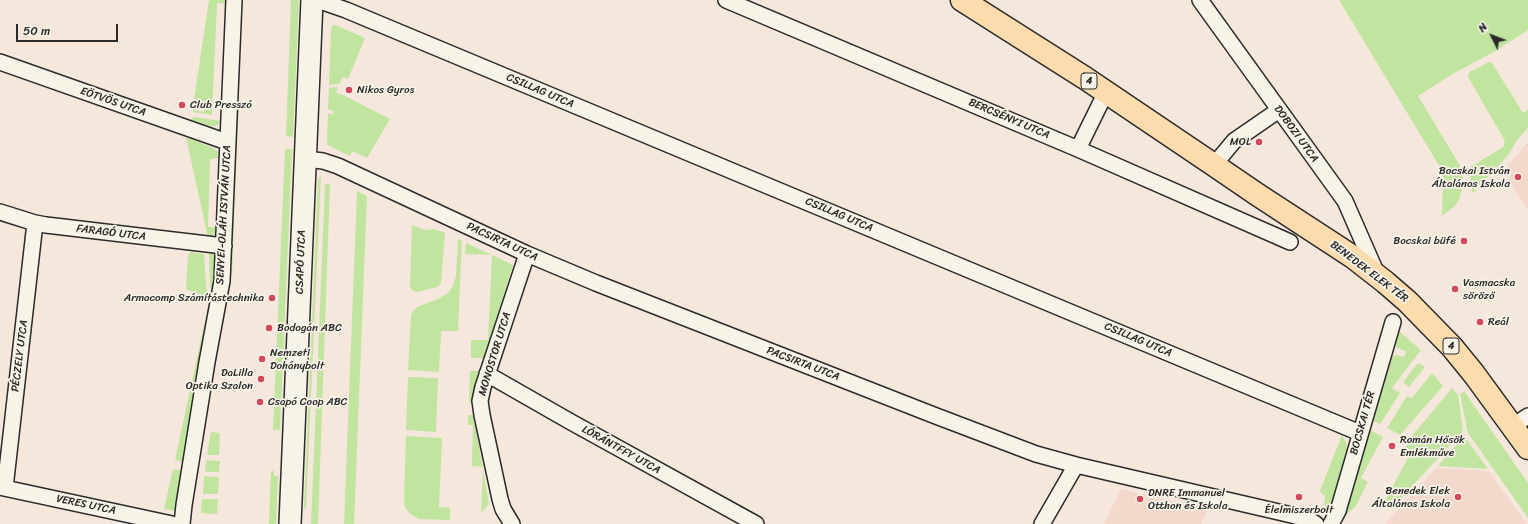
<!DOCTYPE html>
<html>
<head>
<meta charset="utf-8">
<style>
	body { margin:0 }
	#map { position:relative; width:1528px; height:524px; overflow:hidden; background:#f5e7db; font-family:Sriracha,sans-serif }
	canvas { display:block }
	.north { position:absolute; left:1472px; top:16px; width:40px; height:40px; -webkit-text-stroke:3px #f7f3e8; paint-order:stroke; rotate:312deg; font-size:11px; font-weight:700; line-height:16px; text-align:center; color:#2b2b2b }
	.north::after { content:''; display:block; margin:auto; width:14px; height:18px; background:#2b2b2b; clip-path:polygon(50% 0,100% 100%,50% 72%,0 100%) }
	.scale { position:absolute; left:16px; top:24px; width:102px; height:18px; box-sizing:border-box; border:2px solid #2b2b2b; border-top:0; padding-left:5px; font-size:12px; line-height:14px; white-space:nowrap; color:#2b2b2b; -webkit-text-stroke:3px #f7f3e8; paint-order:stroke }
</style>
</head>
<body>
<div id="map">
<canvas width="1528" height="524"></canvas>
<div class="north">N</div>
<div class="scale">50 m</div>
</div>
<script>
const c = document.querySelector('canvas').getContext('2d');
c.lineJoin = 'round';
function paint(path, color) { c.fillStyle = color; c.fill(path, 'evenodd'); }
const poly = rows => new Path2D(rows.map(r => 'M' + r).join(''));
function trace(path, color, width, dash) { c.strokeStyle = color; c.lineWidth = width; c.lineCap = dash ? 'butt' : 'round'; c.setLineDash(dash || []); c.stroke(path); }
function label(font, color, halo, rows, align = 'center') {
  c.font = font + ' Sriracha,sans-serif'; c.lineWidth = 3.5; c.setLineDash([]); c.textBaseline = 'middle'; c.strokeStyle = halo; c.fillStyle = color; for (const [text, x, y, turn = 0] of rows) {
    c.save(); c.translate(x, y); c.rotate((+turn || 0) * Math.PI / 180); c.textAlign = isNaN(turn) ? turn : align; if (halo) c.strokeText(text, 0, 0); c.fillText(text, 0, 0); c.restore();
  }
}
paint(poly([
	[1528,142,1528,209,1512,186,1505,169],
	[1436,468,1489,471,1527,524,1385,524],
	[1121,489,1208,509,1201,524,1104,524]
]), '#f3d8cb');
paint(poly([
	[209,0,227,0,228,4,217,3,212,115,193,112,192,110,204,112,204,108,193,106],
	[291,0,299,0,293,137,286,136],
	[1339,0,1528,0,1528,30,1497,50,1451,75,1418,96,1462,169,1463,183,1460,197,1455,206,1442,216,1443,172],
	[335,25,365,38,348,79,343,77,339,84,329,85,331,29,332,26],
	[1489,62,1492,63,1523,113,1528,110,1528,128,1516,141,1509,154,1473,193,1472,192,1469,168,1503,147,1505,141,1468,77,1469,72],
	[338,87,336,93,341,94,390,119,367,158,352,151,350,156,329,146,327,144,328,113,333,115,333,111,328,109,329,88],
	[237,96,239,98,232,274,230,275],
	[194,117,221,121,216,126,209,126,190,120],
	[186,137,213,148,217,151,220,157,220,158,210,159,208,227,219,227,215,234,208,238],
	[285,149,292,149,280,430,273,430],
	[321,174,306,508,304,508,318,181],
	[325,184,330,184,318,524,311,524],
	[357,191,367,196,354,524,344,524],
	[412,225,424,230,434,229,445,233,441,283,437,287,417,292,413,291,410,287],
	[458,239,462,241,458,331,441,331,439,372,408,370,411,314,417,307,438,299,448,293,452,288,456,276],
	[466,243,492,255,513,265,484,358,471,358,471,340,488,340,492,255,465,254],
	[209,250,215,254,217,261,213,290,210,287],
	[190,252,204,254,207,298,186,289,188,256],
	[211,293,212,294,184,462,175,460],
	[1399,331,1421,350,1392,388,1400,393,1380,424,1372,420,1390,358,1395,355,1404,357,1406,351,1397,348,1395,345],
	[1418,363,1425,367,1409,387,1403,382],
	[470,371,480,371,471,402,469,402],
	[1432,373,1443,386,1400,435,1387,428,1407,396,1412,398],
	[408,377,438,378,436,432,406,430],
	[1452,388,1458,395,1463,431,1391,509,1385,504,1386,499,1411,452,1405,448,1412,436],
	[1464,391,1528,483,1528,518,1468,433,1460,394],
	[468,415,473,415,478,441,489,504,481,513,483,467,472,466,473,425,468,425],
	[1370,430,1383,437,1361,478,1368,482,1355,507,1345,516],
	[211,432,220,433,219,455,207,455],
	[1342,435,1346,442,1347,452,1332,504,1328,510,1324,505,1325,495,1322,494,1320,491],
	[406,436,442,438,439,507,450,508,450,520,419,519,410,514,405,507,404,499],
	[1464,436,1488,469,1438,466],
	[206,460,220,461,219,472,205,472],
	[173,469,183,471,176,511,164,509],
	[271,471,274,471,274,476,278,476,276,524,269,524],
	[204,476,219,477,218,494,203,494],
	[202,499,218,499,217,514,201,513]
]), '#c1e59f');
const street = poly([
	[317,0,346,10,1360,433],
	[726,0,1078,149,1290,242],
	[1200,0,1345,201,1377,274],
	[0,62,227,142],
	[1078,149,1106,92],
	[305,159,323,161,338,166,527,254,596,283,936,416,1036,454,1076,465,1283,513,1308,519,1316,524],
	[1214,165,1234,141,1279,110],
	[0,212,35,223,46,225,224,246],
	[487,374,571,422,756,524],
	[1513,426,1528,416],
	[0,487,172,524],
	[5,488,35,223],
	[182,524,184,505,207,362,222,281,234,0],
	[512,524,503,509,500,499,482,415,480,401,483,387,527,254],
	[1042,524,1076,465],
	[1331,524,1338,511,1393,322]
]);
const secondary = poly([
	[290,524,312,0]
]);
const primary = poly([
	[962,0,1085,78,1214,165,1258,195,1353,257,1385,282,1407,301,1452,347,1474,374,1528,448]
]);
trace(street, '#2b2b2b', 18);
trace(secondary, '#2b2b2b', 24);
trace(primary, '#2b2b2b', 25);
trace(street, '#f7f3e8', 15);
trace(secondary, '#f7f3e8', 21);
trace(primary, '#fcdcac', 22);
for (const [x, y, r, color] of [
	[349,90,4,"#d1495b"],
	[182,105,4,"#d1495b"],
	[1259,142,4,"#d1495b"],
	[1518,177,4,"#d1495b"],
	[1464,241,4,"#d1495b"],
	[1455,289,4,"#d1495b"],
	[272,298,4,"#d1495b"],
	[1480,322,4,"#d1495b"],
	[269,328,4,"#d1495b"],
	[262,359,4,"#d1495b"],
	[261,379,4,"#d1495b"],
	[260,402,4,"#d1495b"],
	[1392,446,4,"#d1495b"],
	[1299,497,4,"#d1495b"],
	[1458,497,4,"#d1495b"],
	[1140,499,4,"#d1495b"]
]) { const dot = new Path2D(); dot.arc(x, y, r, 0, 2 * Math.PI); c.fillStyle = color; c.fill(dot); trace(dot, '#f7f3e8', 1.5); }
for (const [x, y, w] of [
	[1089,81,16],
	[1451,346,16]
]) { const box = new Path2D(); box.roundRect(x - w / 2, y - 8, w, 16, 3); c.fillStyle = '#f7f3e8'; c.fill(box); trace(box, '#2b2b2b', 1); }
label('bold 10px', '#2b2b2b', null, [
	["4",1089,81],
	["4",1451,346]
]);
label('11px', '#2b2b2b', '#f7f3e8', [
	["Nikos Gyros",357,90],
	["Club Presszó",190,105],
	["MOL",1251,142,"right"],
	["Bocskai István",1510,171,"right"],
	["Általános Iskola",1510,184,"right"],
	["Bocskai büfé",1456,241,"right"],
	["Vasmacska",1463,283],
	["söröző",1463,296],
	["Armacomp Számítástechnika",264,298,"right"],
	["Reál",1488,322],
	["Bodogán ABC",277,328],
	["Nemzeti",270,353],
	["Dohánybolt",270,366],
	["DaLilla",253,373,"right"],
	["Optika Szalon",253,386,"right"],
	["Csapó Coop ABC",268,402],
	["Román Hősök",1400,440],
	["Emlékműve",1400,453],
	["Benedek Elek",1450,491,"right"],
	["Általános Iskola",1450,504,"right"],
	["DNRE Immanuel",1148,493],
	["Otthon és Iskola",1148,506],
	["Élelmiszerbolt",1299,510,"center"]
], 'left');
label('11px', '#2b2b2b', '#f7f3e8', [
	["CSILLAG UTCA",540,91,23],
	["EÖTVÖS UTCA",113,102,19],
	["BERCSÉNYI UTCA",1009,119,23],
	["DOBOZI UTCA",1296,134,54],
	["SENYEI-OLÁH ISTVÁN UTCA",224,215,-87],
	["CSILLAG UTCA",839,215,23],
	["FARAGÓ UTCA",111,233,7],
	["PACSIRTA UTCA",502,242,25],
	["CSAPÓ UTCA",301,262,-88],
	["BENEDEK ELEK TÉR",1369,272,37],
	["CSILLAG UTCA",1138,340,23],
	["MONOSTOR UTCA",495,354,-73],
	["PÉCZELY UTCA",20,356,-83],
	["PACSIRTA UTCA",803,364,21],
	["BOCSKAI TÉR",1363,423,-74],
	["LÓRÁNTFFY UTCA",621,450,29],
	["VERES UTCA",86,505,12]
]);
</script>
</body>
</html>
